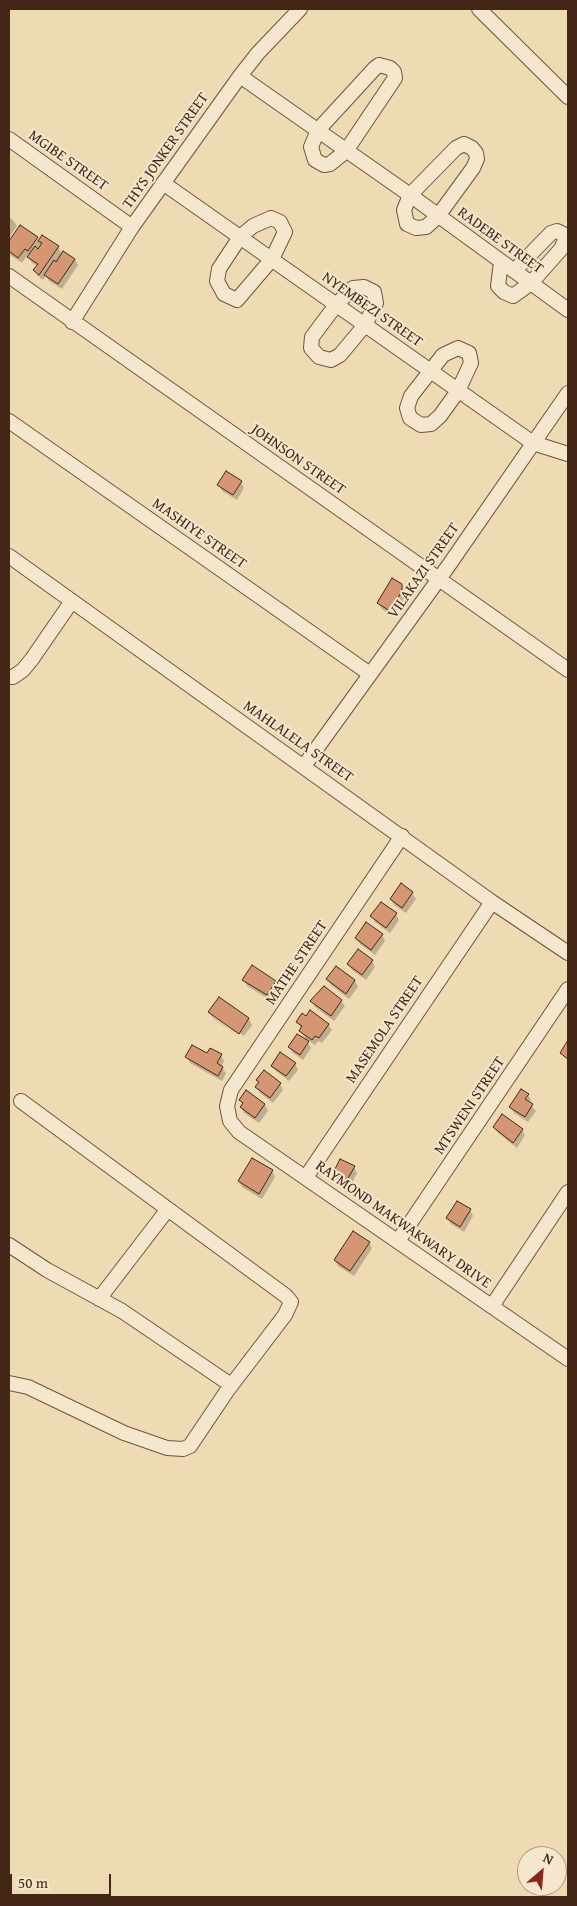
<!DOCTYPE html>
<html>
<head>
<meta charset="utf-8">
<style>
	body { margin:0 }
	#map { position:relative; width:577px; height:1906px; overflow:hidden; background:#eedab3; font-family:"Gentium Book Plus",serif }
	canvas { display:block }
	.frame { position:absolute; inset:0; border:10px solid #442617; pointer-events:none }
	.north { position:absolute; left:517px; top:1846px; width:50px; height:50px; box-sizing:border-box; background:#f4e7ce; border:1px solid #ae9a85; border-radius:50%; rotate:27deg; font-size:14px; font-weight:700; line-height:20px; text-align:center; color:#442617 }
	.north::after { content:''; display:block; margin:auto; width:18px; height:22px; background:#8f2418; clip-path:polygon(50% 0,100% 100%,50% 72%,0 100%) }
	.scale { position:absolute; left:10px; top:1874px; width:101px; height:22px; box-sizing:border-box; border:2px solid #442617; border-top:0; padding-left:6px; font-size:15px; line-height:18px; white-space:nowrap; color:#442617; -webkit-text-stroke:4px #f4e7ce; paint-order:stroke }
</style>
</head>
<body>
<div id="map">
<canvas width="577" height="1906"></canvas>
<div class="frame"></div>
<div class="north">N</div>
<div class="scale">50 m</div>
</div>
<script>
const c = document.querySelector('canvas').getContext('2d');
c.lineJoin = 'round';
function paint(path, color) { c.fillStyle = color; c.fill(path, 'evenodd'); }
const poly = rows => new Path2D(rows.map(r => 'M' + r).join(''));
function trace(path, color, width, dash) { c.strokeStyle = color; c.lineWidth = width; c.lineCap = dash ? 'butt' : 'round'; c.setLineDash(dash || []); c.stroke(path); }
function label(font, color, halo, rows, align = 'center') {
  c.font = font + ' "Gentium Book Plus",serif'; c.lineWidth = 4; c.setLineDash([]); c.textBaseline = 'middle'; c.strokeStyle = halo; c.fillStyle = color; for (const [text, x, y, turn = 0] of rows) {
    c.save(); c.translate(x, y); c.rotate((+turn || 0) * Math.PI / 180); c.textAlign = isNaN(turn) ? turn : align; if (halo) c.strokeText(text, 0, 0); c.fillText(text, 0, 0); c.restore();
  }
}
paint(poly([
	[9,217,13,220,17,226,9,238],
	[20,227,37,238,39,242,43,236,58,247,62,254,75,260,78,265,62,289,49,281,46,275,43,280,38,276,35,270,37,266,32,263,29,257,30,255,28,254,22,263,9,254,9,243],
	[241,482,244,488,237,500,222,491,219,485],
	[401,584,404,591,405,597,393,616,382,609,379,603],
	[401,885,412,893,416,899,406,913,394,905,391,899],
	[396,914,399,920,390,933,375,922,372,916],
	[382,935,385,941,375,955,360,944,356,938],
	[372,961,375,967,366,980,352,970,348,964],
	[336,967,355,981,358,987,349,999,331,985,327,979],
	[244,980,275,981,278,987,270,1000,247,986],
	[219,999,249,1019,252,1025,244,1036,213,1014,213,1017,242,1039,213,1018,210,1012],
	[312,1001,341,1001,345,1006,334,1021,315,1007],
	[297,1022,328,1024,332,1030,322,1043,318,1041,315,1045,305,1038,311,1048,303,1060,293,1053,289,1047,307,1041,301,1031,302,1029],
	[568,1042,568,1061,561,1053],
	[207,1055,221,1055,224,1061,221,1067,226,1073,222,1081,190,1063,187,1057],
	[295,1064,298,1070,289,1081,276,1071,272,1066],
	[258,1080,280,1084,283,1090,273,1103,260,1093,257,1087,260,1083],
	[247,1092,265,1105,268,1111,259,1123,244,1113,241,1107,243,1104,240,1100],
	[528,1095,531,1100,529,1103,536,1111,528,1122,514,1113,511,1107],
	[494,1127,522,1130,525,1135,517,1148,498,1133],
	[354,1167,357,1173,350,1187,337,1180,334,1175],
	[272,1171,275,1177,262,1199,242,1187,239,1181],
	[470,1210,473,1216,464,1232,451,1224,447,1218],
	[369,1243,372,1248,354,1276,338,1266,335,1260]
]), '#0003');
const building = poly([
	[20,225,38,237,28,251,25,249,18,258,9,251,9,241,20,225],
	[42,235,59,246,39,275,33,270,38,264,27,257,35,246,38,249,42,243,38,241,42,235],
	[63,251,75,259,58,284,44,275,54,260,56,262,63,251],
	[226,471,242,481,233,495,217,485,226,471],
	[392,578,402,584,402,591,390,611,377,603,392,578],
	[401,883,413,892,402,908,390,899,401,883],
	[381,902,397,913,386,928,370,916,381,902],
	[366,922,383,934,371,950,355,938,366,922],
	[358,949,373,960,362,975,347,964,358,949],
	[252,965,276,981,267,995,242,980,252,965],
	[336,966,355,980,346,994,326,979,336,966],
	[324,986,342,1000,331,1016,310,1001,324,986],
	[219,997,249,1018,239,1034,208,1012,219,997],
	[310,1010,329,1024,319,1038,315,1036,312,1040,299,1031,302,1026,296,1022,302,1013,306,1016,310,1010],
	[297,1034,309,1041,300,1055,288,1047,297,1034],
	[568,1040,568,1059,560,1053,568,1040],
	[192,1045,207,1053,210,1048,222,1054,217,1063,223,1067,218,1076,185,1057,192,1045],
	[280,1052,296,1063,286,1076,271,1066,280,1052],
	[264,1070,281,1083,270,1098,255,1087,259,1082,256,1080,264,1070],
	[521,1089,529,1094,525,1099,533,1104,525,1117,509,1107,521,1089],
	[246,1090,265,1104,255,1118,240,1107,243,1103,239,1100,246,1090],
	[502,1114,523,1129,513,1143,493,1127,502,1114],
	[252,1158,273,1170,259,1194,238,1181,252,1158],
	[340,1159,355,1166,346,1182,332,1175,340,1159],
	[457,1201,471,1209,460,1227,446,1218,457,1201],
	[353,1231,370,1242,350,1271,334,1260,353,1231]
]);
paint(building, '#d59773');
trace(building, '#442617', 1);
const minor = poly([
	[479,9,568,97],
	[379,65,390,68,394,72,395,78,346,151,330,164,324,165,315,160,311,147,318,130,375,68,379,65],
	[240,76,410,195,568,310],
	[9,139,132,227],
	[464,144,472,148,476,153,477,159,473,168,438,216,426,227,416,228,407,224,404,210,410,195,456,148,464,144],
	[163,183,533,443,568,454],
	[271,218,280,222,285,232,272,259,237,300,224,294,217,281,219,269,240,237,253,226,271,218],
	[501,262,498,286,504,292,513,296,531,283,561,249,565,240,563,234,557,231,551,233,514,271],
	[9,276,568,670],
	[364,287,374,292,376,303,365,325,340,355,331,360,319,357,311,348,312,337,336,305,353,288,364,287],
	[72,322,132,227,240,76,258,53,300,9],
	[458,348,469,353,471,363,458,391,440,416,431,424,421,425,410,418,407,408,411,396,443,355,458,348],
	[9,421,370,674],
	[9,556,492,902,568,953],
	[9,677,13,677,23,670,32,659,72,601],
	[304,766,449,565,568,393],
	[402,836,231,1090,227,1106,230,1121,239,1132,568,1359],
	[306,1177,492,902],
	[398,1241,568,989],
	[9,1245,47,1270,122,1311,231,1385],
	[99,1299,168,1209],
	[492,1306,568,1192],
	[9,1383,28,1387,124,1433,167,1448,183,1449,190,1446,227,1391,285,1315,291,1302,286,1296,21,1101]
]);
trace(minor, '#6e533e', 16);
trace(minor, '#f4e7ce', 14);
label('15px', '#442617', '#f4e7ce', [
	["THYS JONKER STREET",166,151,-55],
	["MGIBE STREET",68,161,35],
	["RADEBE STREET",500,241,36],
	["NYEMBEZI STREET",372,310,35],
	["JOHNSON STREET",298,460,35],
	["MASHIYE STREET",199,534,35],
	["VILAKAZI STREET",424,571,-55],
	["MAHLALELA STREET",298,742,35],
	["MATHE STREET",297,963,-56],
	["MASEMOLA STREET",385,1030,-56],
	["MTSWENI STREET",470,1106,-56],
	["RAYMOND MAKWAKWARY DRIVE",403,1225,35]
]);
</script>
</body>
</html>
